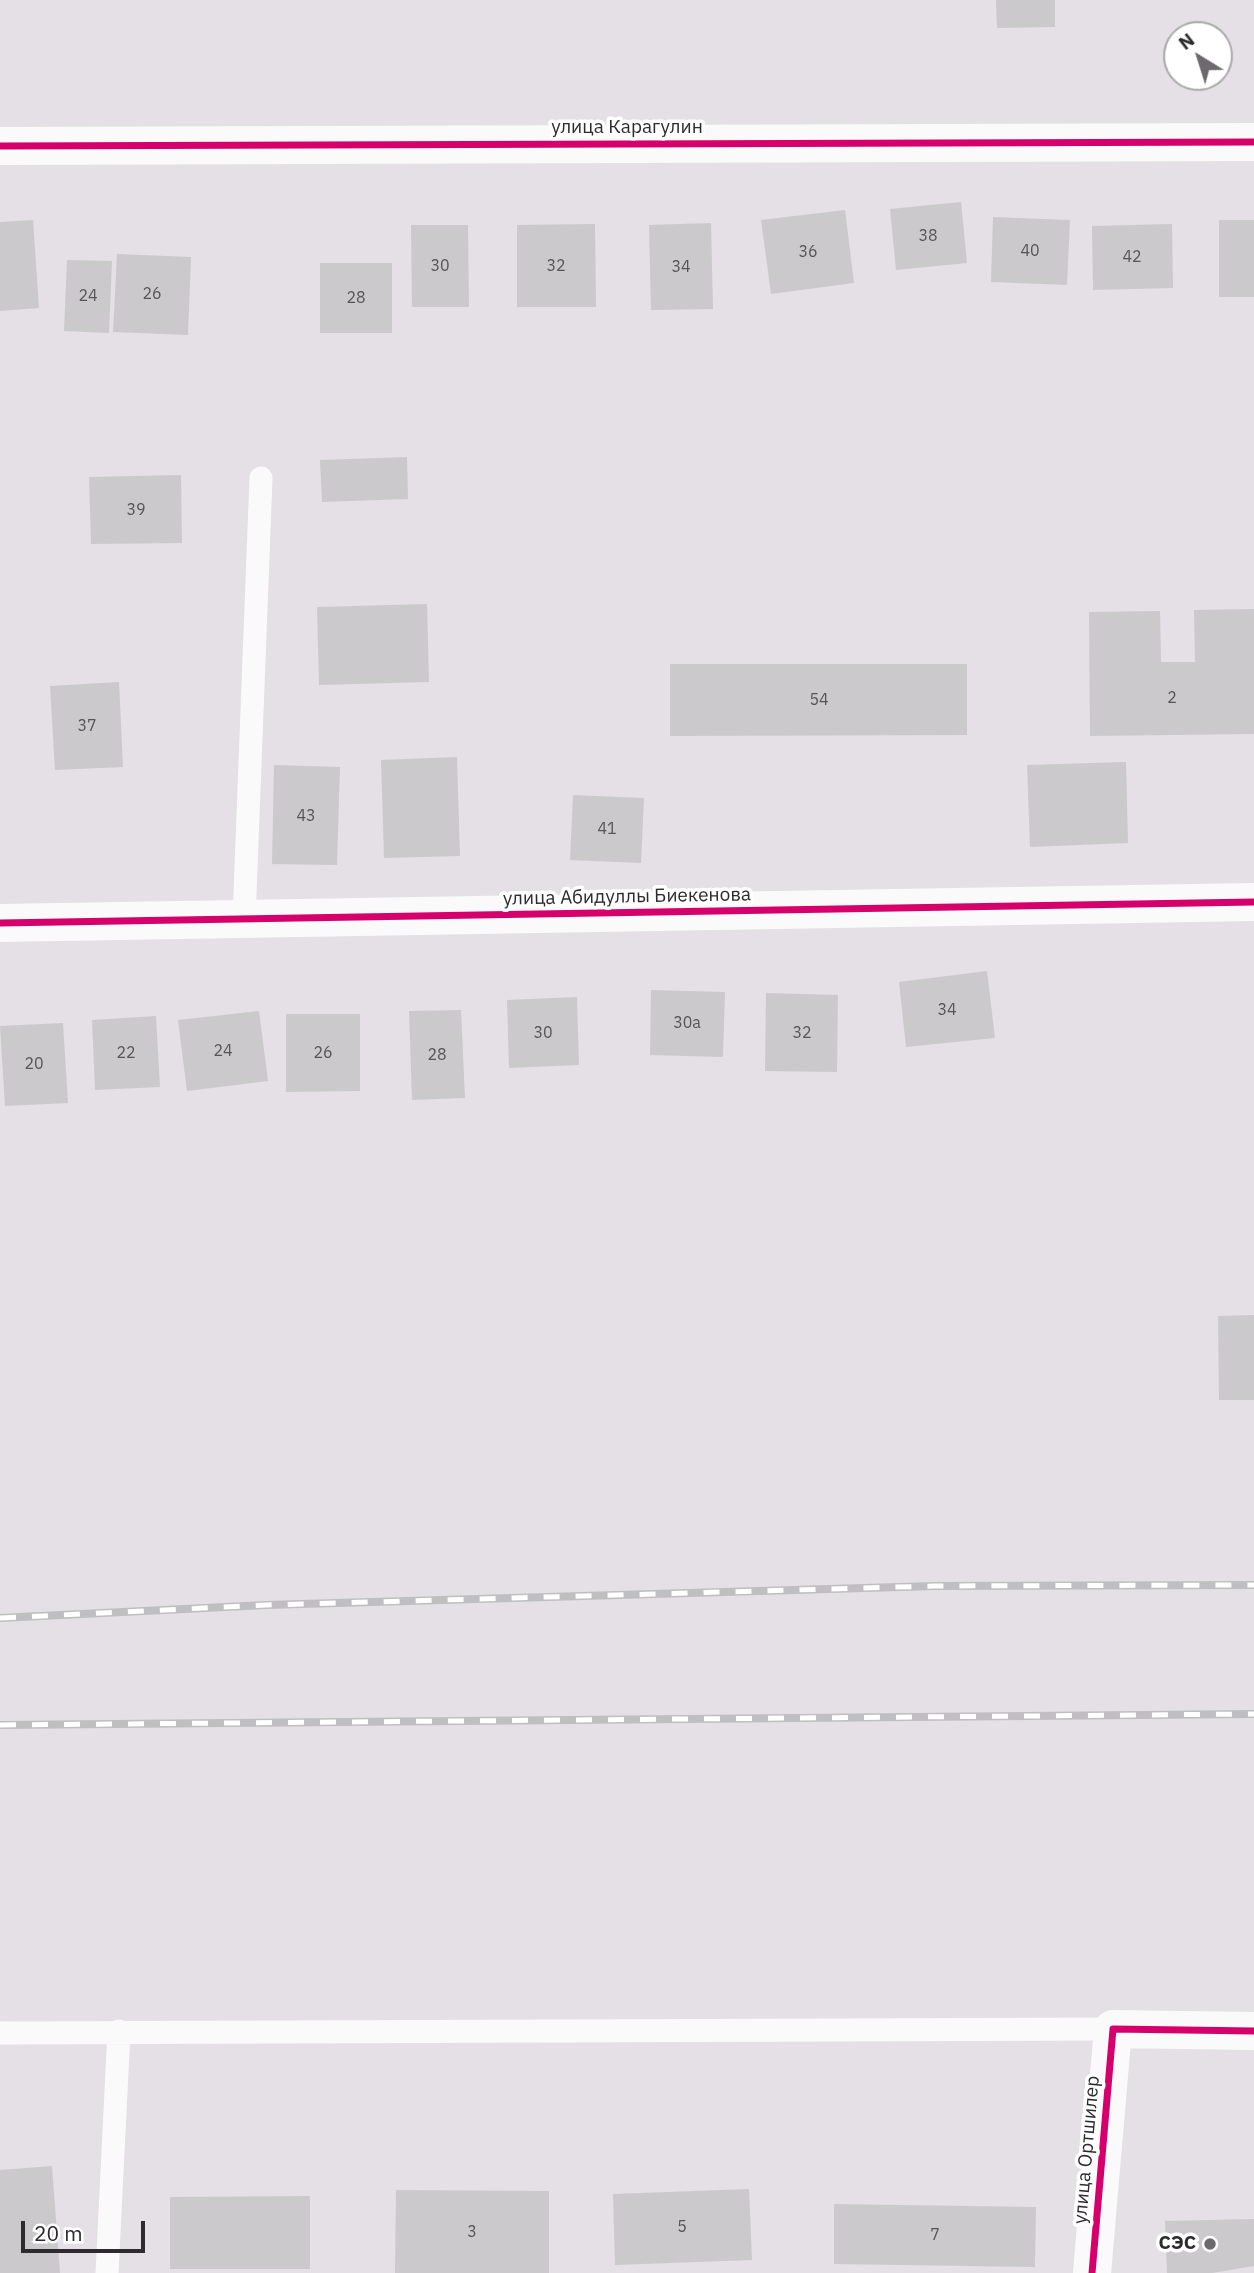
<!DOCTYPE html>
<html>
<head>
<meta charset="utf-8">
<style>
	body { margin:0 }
	#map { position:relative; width:1254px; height:2273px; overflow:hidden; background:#e4e0e5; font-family:"IBM Plex Sans",sans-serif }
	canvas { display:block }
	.north { position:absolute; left:1163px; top:21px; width:70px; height:70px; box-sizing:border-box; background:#fff; border:2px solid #abaaab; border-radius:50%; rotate:322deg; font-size:19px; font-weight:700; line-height:28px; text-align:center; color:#2d2b2d }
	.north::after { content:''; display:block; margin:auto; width:24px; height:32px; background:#6d6a6d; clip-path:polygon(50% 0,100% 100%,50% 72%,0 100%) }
	.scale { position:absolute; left:21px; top:2221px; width:124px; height:32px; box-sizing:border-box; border:4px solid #2d2b2d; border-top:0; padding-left:9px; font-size:21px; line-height:24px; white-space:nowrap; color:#2d2b2d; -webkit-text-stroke:5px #fff; paint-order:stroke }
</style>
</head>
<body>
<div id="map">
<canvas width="1254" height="2273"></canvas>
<div class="north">N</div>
<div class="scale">20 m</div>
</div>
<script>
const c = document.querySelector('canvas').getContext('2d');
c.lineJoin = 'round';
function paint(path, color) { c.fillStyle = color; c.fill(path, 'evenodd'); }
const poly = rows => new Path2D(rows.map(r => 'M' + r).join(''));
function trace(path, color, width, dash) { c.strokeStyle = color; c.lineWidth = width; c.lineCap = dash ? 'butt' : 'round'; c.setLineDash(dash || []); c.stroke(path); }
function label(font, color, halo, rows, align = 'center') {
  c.font = font + ' "IBM Plex Sans",sans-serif'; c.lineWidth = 7; c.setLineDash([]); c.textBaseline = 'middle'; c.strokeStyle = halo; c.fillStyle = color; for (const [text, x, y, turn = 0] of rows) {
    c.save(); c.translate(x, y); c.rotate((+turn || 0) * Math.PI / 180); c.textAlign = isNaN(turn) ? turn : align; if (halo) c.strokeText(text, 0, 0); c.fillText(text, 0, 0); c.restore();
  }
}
paint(poly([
	[996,0,1055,0,1055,27,997,28],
	[961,202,967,263,896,270,890,209],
	[845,210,854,283,771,294,761,220],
	[993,217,1070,220,1067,285,991,282],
	[33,220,39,308,0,311,0,222],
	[1219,220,1254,220,1254,297,1219,297],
	[711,223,713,309,651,310,649,225],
	[595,224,596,307,517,307,517,225],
	[1172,224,1173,288,1093,290,1092,226],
	[411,225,468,225,469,307,412,307],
	[117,254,191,257,188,335,113,332],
	[67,260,112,261,109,333,64,331],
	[320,263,392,263,392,333,320,333],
	[407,457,408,499,322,502,320,460],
	[181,475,182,543,91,544,89,477],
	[427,604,429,682,319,685,317,607],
	[1254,609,1254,734,1090,736,1089,612,1160,611,1161,662,1195,662,1194,610],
	[670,664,967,664,967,735,670,736],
	[119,682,123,767,55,770,50,686],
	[457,757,460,856,384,858,381,760],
	[1126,762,1128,843,1030,847,1027,765],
	[274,765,340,767,337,865,272,864],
	[573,795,644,798,641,863,570,860],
	[987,971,995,1038,906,1047,899,982],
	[651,990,725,992,723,1057,650,1055],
	[766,993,838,995,837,1072,765,1071],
	[577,997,579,1065,509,1068,507,1000],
	[461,1010,465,1098,412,1100,409,1011],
	[259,1011,268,1081,187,1091,178,1020],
	[286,1014,360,1014,360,1091,286,1092],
	[156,1016,160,1087,95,1090,92,1020],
	[63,1023,68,1103,5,1106,0,1026],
	[1254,1315,1254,1400,1219,1400,1218,1316],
	[52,2166,60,2273,0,2273,0,2170],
	[749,2189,752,2260,615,2265,613,2194],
	[396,2190,549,2191,549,2273,395,2273],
	[310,2196,310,2269,170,2269,170,2197],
	[834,2204,1036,2207,1035,2267,834,2264],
	[1254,2219,1254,2266,1212,2273,1167,2273,1165,2221]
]), '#cbc9cc');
trace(poly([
	[244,919,261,478],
	[0,2033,1113,2029],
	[107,2273,119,2031]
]), '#fbfafb', 23);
trace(poly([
	[0,146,1254,142],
	[0,923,1254,902],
	[1092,2273,1113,2029,1254,2031]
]), '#fbfafb', 38);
const rail = poly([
	[0,1618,266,1605,935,1586,1254,1585],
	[0,1725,1254,1714]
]);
trace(rail, '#bfbec0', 8);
trace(rail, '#fff', 5, [16]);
trace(poly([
	[0,146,1254,142],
	[0,923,1254,902],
	[1092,2273,1113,2029,1254,2031]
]), '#d6006c', 7);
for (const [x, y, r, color] of [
	[1210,2244,7,"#6d6a6d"]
]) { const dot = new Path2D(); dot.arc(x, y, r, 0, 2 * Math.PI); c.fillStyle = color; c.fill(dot); trace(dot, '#fff', 2.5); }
label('16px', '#565456', null, [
	["38",928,236],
	["40",1030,251],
	["36",808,252],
	["42",1132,257],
	["30",440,266],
	["32",556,266],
	["34",681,267],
	["26",152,294],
	["24",88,296],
	["28",356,298],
	["39",136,510],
	["2",1172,698],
	["54",819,700],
	["37",87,726],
	["43",306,816],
	["41",607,829],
	["34",947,1010],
	["30а",687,1023],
	["30",543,1033],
	["32",802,1033],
	["24",223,1051],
	["22",126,1053],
	["26",323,1053],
	["28",437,1055],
	["20",34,1064],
	["5",682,2227],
	["3",472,2232],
	["7",935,2235]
]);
label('19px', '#2d2b2d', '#fff', [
	["улица Карагулин",627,128],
	["улица Абидуллы Биекенова",627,897,-1],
	["улица Ортшилер",1087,2150,-85]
]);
label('bold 19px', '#2d2b2d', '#fff', [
	["СЭС",1196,2244]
], 'right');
</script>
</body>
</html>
